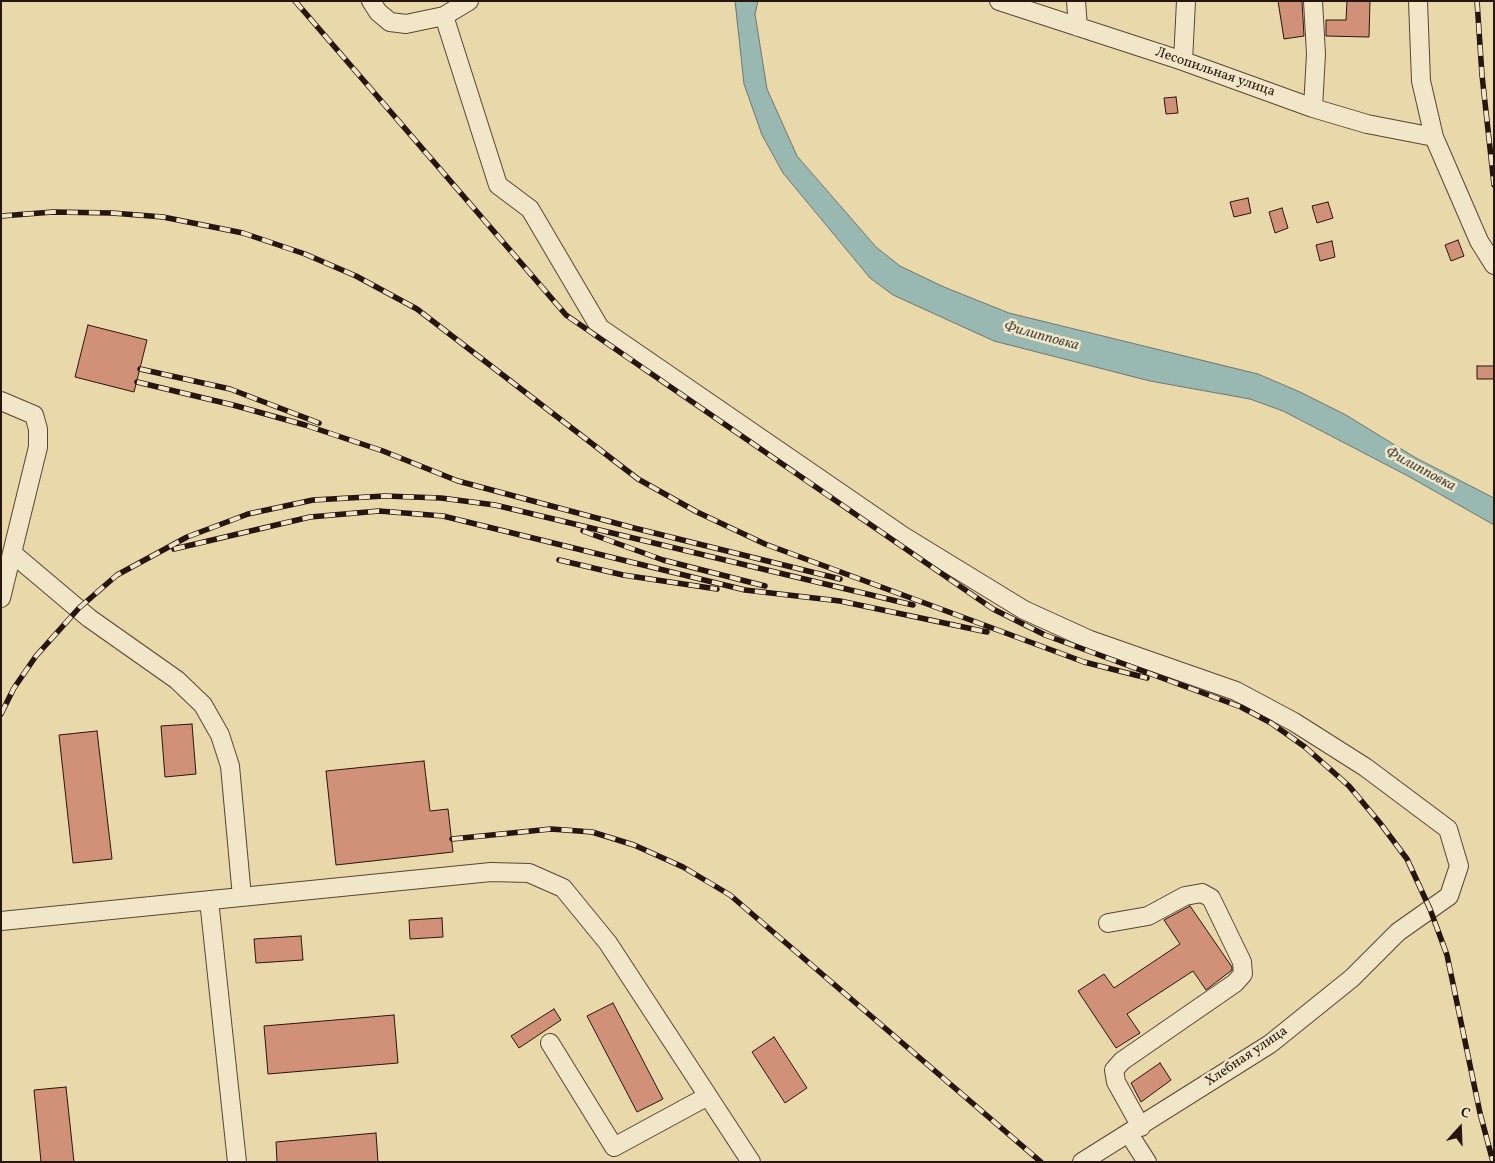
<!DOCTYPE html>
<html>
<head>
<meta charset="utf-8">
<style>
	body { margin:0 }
	#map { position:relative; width:1495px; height:1163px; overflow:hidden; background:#e9d8a9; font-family:Vollkorn,serif }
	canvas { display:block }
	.frame { position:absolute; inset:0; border:2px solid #27160f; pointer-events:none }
	.north { position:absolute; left:1435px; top:1103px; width:50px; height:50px; -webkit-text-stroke:4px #f1e6c7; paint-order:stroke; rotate:20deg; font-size:14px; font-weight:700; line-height:20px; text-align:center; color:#27160f }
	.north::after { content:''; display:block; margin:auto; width:18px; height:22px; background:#27160f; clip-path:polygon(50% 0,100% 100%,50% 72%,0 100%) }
</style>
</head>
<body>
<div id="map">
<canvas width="1495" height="1163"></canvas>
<div class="frame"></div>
<div class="north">С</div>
</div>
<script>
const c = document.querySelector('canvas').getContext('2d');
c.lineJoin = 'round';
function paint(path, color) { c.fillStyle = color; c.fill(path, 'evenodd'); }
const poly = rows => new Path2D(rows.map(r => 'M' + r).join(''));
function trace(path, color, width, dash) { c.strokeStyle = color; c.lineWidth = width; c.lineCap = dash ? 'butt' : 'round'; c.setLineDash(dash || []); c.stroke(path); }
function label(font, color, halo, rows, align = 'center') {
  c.font = font + ' Vollkorn,serif'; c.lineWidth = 5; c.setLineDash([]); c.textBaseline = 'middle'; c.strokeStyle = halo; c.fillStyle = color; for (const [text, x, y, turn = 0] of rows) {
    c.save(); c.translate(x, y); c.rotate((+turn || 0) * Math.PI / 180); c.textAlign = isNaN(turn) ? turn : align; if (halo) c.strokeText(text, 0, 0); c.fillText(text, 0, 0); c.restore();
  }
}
const water = poly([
	[735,1,758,1,755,14,767,89,797,156,876,247,900,266,944,287,1009,313,1258,374,1300,392,1346,415,1416,458,1494,498,1494,525,1408,476,1283,411,1250,399,1150,381,994,341,893,295,870,278,783,173,762,135,744,84,735,1]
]);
paint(water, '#9ab8b2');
trace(water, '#6c7771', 1);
const building = poly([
	[1278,1,1302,1,1304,36,1284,39,1278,1],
	[1347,1,1370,1,1369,37,1326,36,1326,20,1346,20,1347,1],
	[1176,97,1178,113,1166,114,1164,98,1176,97],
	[1248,198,1251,213,1234,217,1230,202,1248,198],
	[1328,202,1333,218,1317,223,1312,206,1328,202],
	[1282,208,1288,228,1275,233,1269,212,1282,208],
	[1458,240,1464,256,1451,261,1445,245,1458,240],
	[1332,241,1335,257,1320,261,1316,245,1332,241],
	[88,325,147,340,134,392,75,377,88,325],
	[1477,366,1494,366,1494,379,1477,379,1477,366],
	[192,724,196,774,165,777,161,726,192,724],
	[97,731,112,859,73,863,59,735,97,731],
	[424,761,430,811,448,809,453,852,336,865,326,771,424,761],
	[1190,906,1232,967,1232,970,1206,990,1193,971,1127,1014,1140,1033,1116,1048,1078,991,1104,974,1114,988,1180,944,1164,920,1190,906],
	[442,918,443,937,410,939,409,920,442,918],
	[301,936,303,960,256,963,254,939,301,936],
	[613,1003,663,1099,637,1112,587,1016,613,1003],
	[554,1009,561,1020,519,1048,511,1036,554,1009],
	[394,1015,398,1063,268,1074,264,1026,394,1015],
	[774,1037,807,1088,785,1103,752,1052,774,1037],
	[1160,1063,1171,1080,1141,1102,1131,1083,1160,1063],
	[66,1087,74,1162,41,1162,34,1090,66,1087],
	[376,1133,378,1162,277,1162,276,1142,376,1133]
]);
paint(building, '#d09178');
trace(building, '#27160f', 1);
const minor = poly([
	[371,1,378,12,390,22,406,24,444,16,469,1],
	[999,1,1183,61,1313,108,1367,124,1434,137],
	[1076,1,1078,27],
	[1313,1,1316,54,1313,108],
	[1418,1,1421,81,1434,137,1479,241,1494,265],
	[444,16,498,185,530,209,600,328,903,536,1024,610,1090,640,1236,691,1294,722,1365,767,1448,829,1459,866,1449,896,1398,932,1352,978,1270,1044,1082,1162],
	[1183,61,1186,1],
	[1,401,34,415,38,429,38,447,1,598],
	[12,553,89,618,177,680,203,705,220,735,230,766,242,897],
	[209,900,237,1162],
	[1,921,491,872,529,873,563,888,608,943,751,1162],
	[1108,923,1148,916,1185,896,1202,893,1211,898,1242,962,1243,974,1235,983,1122,1061,1114,1070,1116,1082,1141,1127],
	[550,1043,614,1147,708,1096],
	[1129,1134,1147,1162]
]);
trace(minor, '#584636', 20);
trace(minor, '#f1e6c7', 18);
const rail = poly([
	[295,1,566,315,993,609,1045,635,1241,707,1271,723,1305,747,1349,786,1380,823,1407,859,1430,909,1447,955,1480,1113,1493,1162],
	[1477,1,1482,75,1494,185],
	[1,216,53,212,112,213,163,217,243,233,305,254,356,276,417,309,638,479,697,512,765,544,1084,662,1147,678],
	[140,369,230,389,319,423],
	[137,382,233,405,305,425,383,451,458,481,634,528,840,579],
	[583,531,663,560,765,586],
	[174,549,310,517,379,511,443,516,745,590,840,601,987,632],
	[559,560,623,575,717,589],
	[1,714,14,688,36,656,79,608,117,575,187,537,248,514,313,500,385,496,441,498,495,505,913,605],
	[452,839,551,829,592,832,634,845,683,867,730,895,1041,1162]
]);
trace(rail, '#27160f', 5.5);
trace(rail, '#f1e6c7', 4, [11]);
label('14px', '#27160f', '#f1e6c7', [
	["Лесопильная улица",1215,73,19],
	["Хлебная улица",1247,1057,-34]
]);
label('italic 15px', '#4f4f48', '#f1e6c7', [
	["Филипповка",1041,337,15],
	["Филипповка",1420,470,28]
]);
</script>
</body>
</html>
